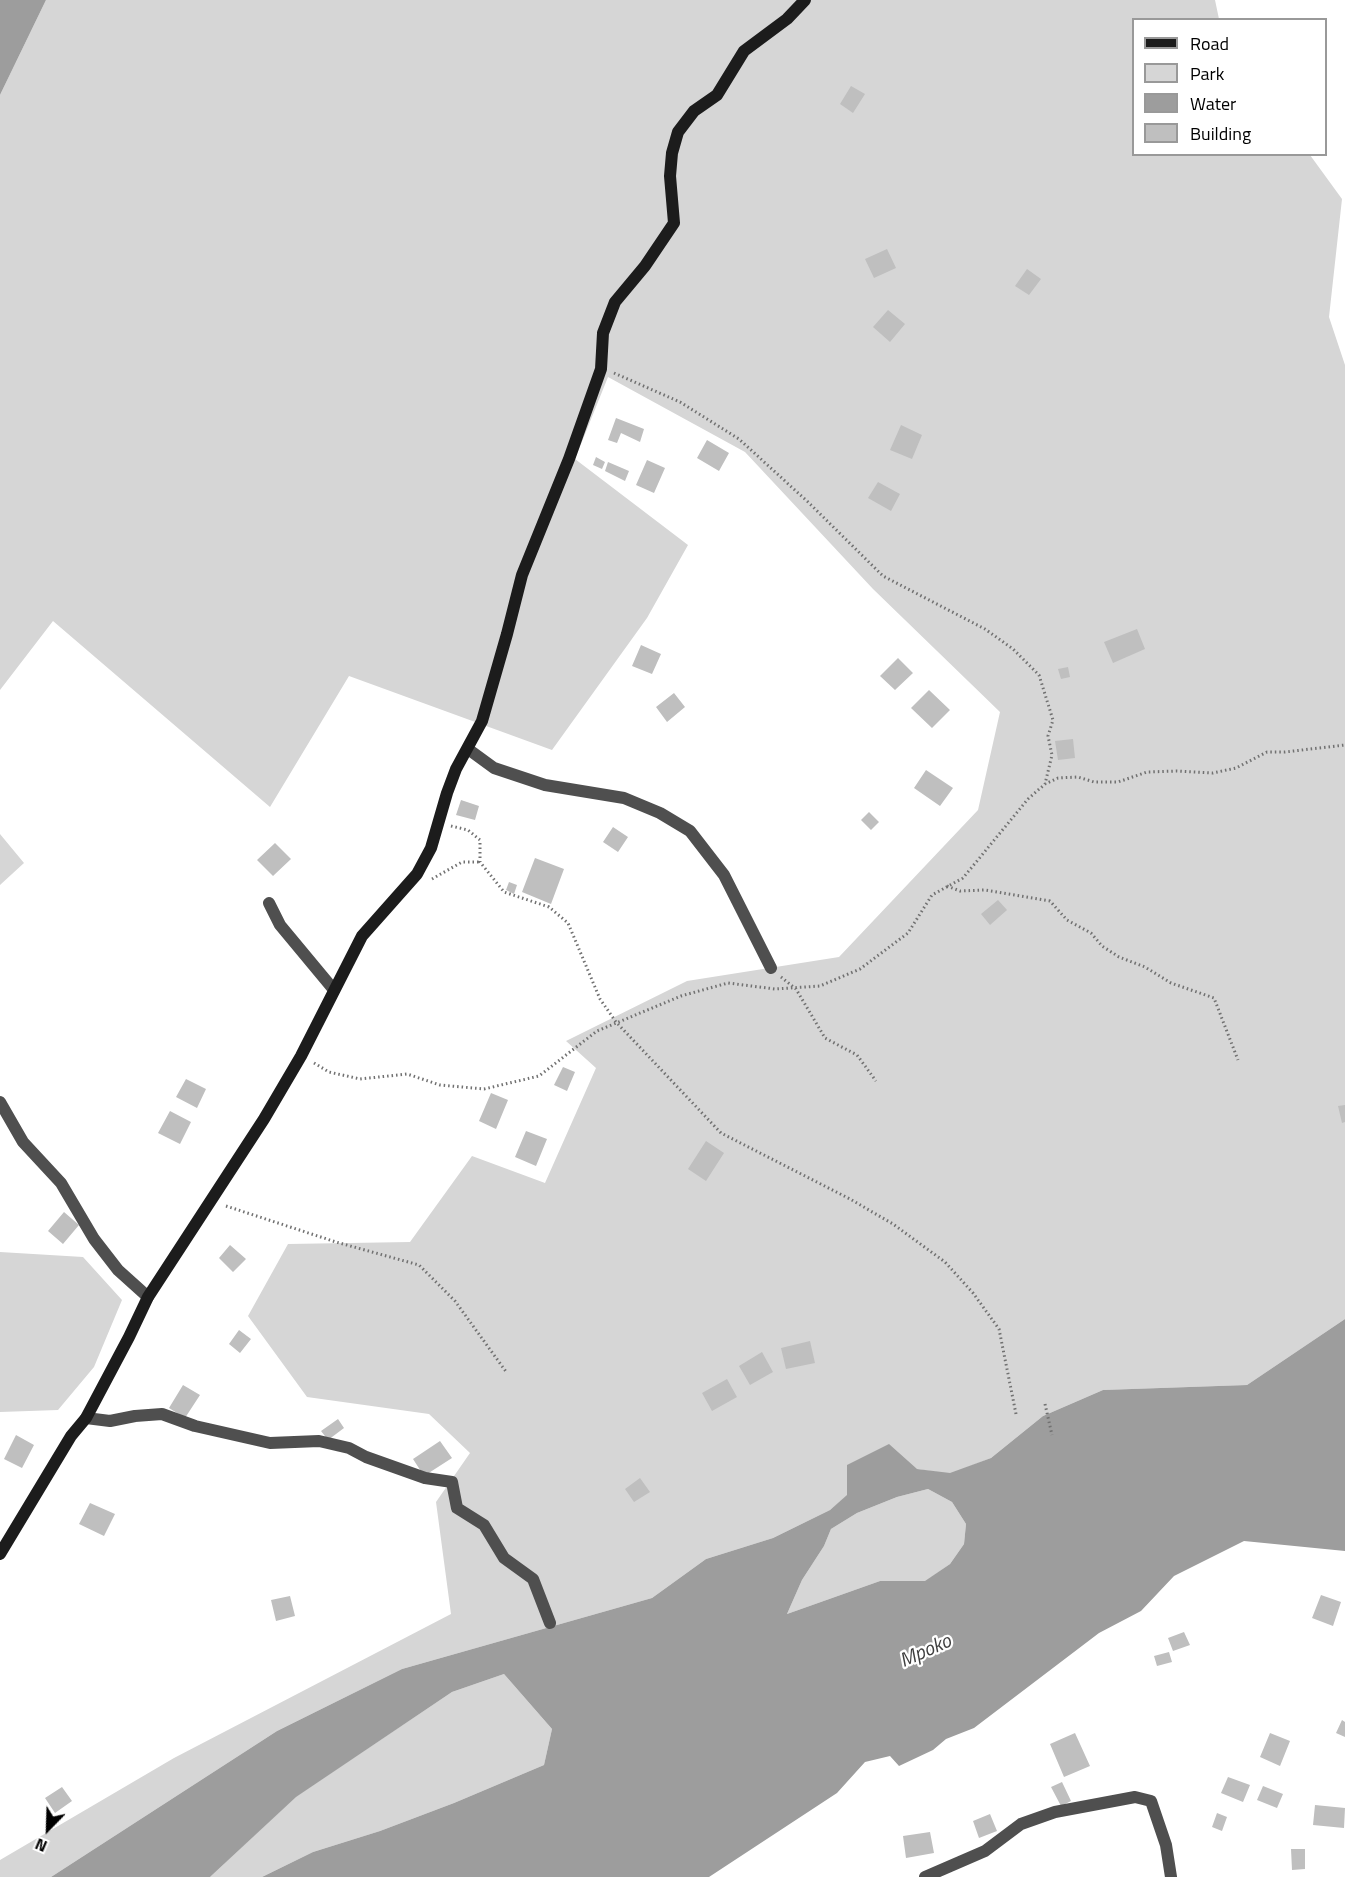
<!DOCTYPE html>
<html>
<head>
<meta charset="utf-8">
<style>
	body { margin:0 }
	#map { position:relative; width:1345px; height:1877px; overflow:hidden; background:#fff; font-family:"Titillium Web",sans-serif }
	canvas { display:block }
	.legend { position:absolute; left:1132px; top:18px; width:195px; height:138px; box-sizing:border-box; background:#fff; border:2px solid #999; margin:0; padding:8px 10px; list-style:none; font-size:18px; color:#000 }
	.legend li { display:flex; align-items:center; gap:12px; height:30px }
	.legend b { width:30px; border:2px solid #999 }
	.north { position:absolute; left:18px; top:1799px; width:60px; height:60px; -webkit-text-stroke:4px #fff; paint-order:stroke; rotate:203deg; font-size:16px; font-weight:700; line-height:24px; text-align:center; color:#000 }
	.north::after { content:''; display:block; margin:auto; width:21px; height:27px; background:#000; clip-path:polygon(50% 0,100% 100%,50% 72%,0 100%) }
</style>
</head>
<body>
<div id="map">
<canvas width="1345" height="1877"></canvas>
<ul class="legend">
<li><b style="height:8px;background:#1c1c1c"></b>Road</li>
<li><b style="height:16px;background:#d6d6d6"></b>Park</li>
<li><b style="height:16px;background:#9d9d9d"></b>Water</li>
<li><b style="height:16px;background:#bfbfbf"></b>Building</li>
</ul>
<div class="north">N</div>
</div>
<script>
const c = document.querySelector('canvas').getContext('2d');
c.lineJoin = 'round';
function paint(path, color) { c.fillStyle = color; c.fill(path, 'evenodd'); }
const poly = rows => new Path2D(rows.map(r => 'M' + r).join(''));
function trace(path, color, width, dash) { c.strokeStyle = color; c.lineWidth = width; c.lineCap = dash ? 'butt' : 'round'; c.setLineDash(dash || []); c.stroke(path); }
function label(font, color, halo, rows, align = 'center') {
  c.font = font + ' "Titillium Web",sans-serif'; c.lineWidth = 4.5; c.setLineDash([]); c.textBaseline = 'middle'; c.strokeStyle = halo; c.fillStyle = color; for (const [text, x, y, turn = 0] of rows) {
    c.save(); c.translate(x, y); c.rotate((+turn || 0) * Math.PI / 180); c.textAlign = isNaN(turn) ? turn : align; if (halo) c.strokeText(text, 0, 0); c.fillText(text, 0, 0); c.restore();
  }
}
paint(poly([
	[46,0,1215,0,1219,19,1134,20,1134,154,1310,155,1342,199,1329,317,1345,365,1345,1319,1247,1385,1103,1390,1043,1416,991,1458,950,1474,917,1469,848,1495,830,1510,773,1538,706,1559,652,1598,402,1669,277,1731,51,1877,0,1877,0,1860,174,1758,451,1614,436,1502,470,1453,429,1414,307,1397,248,1316,288,1244,410,1242,472,1156,545,1183,596,1068,566,1041,687,981,839,957,978,810,1000,712,873,589,745,452,608,377,575,459,688,545,647,618,552,750,349,676,270,807,53,621,0,690,0,95],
	[0,834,24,863,0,885],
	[0,1252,83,1257,122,1300,94,1367,58,1410,0,1412],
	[928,1489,952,1502,966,1524,964,1544,950,1564,926,1581,880,1581,787,1614,802,1580,824,1546,831,1529,857,1513,897,1497],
	[504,1674,552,1729,544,1765,454,1803,380,1831,313,1852,262,1877,210,1877,295,1797,452,1692]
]), '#d6d6d6');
paint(poly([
	[0,0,46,0,0,95],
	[1345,1319,1345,1551,1244,1541,1174,1576,1141,1611,1099,1633,974,1728,946,1739,933,1750,899,1766,890,1756,865,1762,837,1793,709,1877,262,1877,313,1852,380,1831,454,1803,544,1765,552,1729,504,1674,452,1692,296,1797,210,1877,51,1877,277,1731,402,1669,652,1598,706,1559,773,1538,830,1510,847,1495,847,1465,889,1444,917,1469,950,1473,991,1458,1043,1416,1103,1390,1247,1385],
	[928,1489,952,1502,966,1524,964,1544,950,1564,925,1581,880,1581,787,1614,802,1580,824,1546,831,1529,857,1513,897,1497]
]), '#9d9d9d');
paint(poly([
	[851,86,865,94,853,113,840,104],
	[887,249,896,268,874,278,865,259],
	[1027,269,1041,279,1029,295,1015,286],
	[888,310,905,324,890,342,873,327],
	[616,418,644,429,640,442,621,433,617,443,608,440],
	[901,425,922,435,912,459,890,450],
	[707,440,729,453,719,471,697,458],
	[596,457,605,462,602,469,593,465],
	[647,460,665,468,654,493,636,485],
	[608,462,629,471,625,481,605,471],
	[878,482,900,494,891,511,868,498],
	[1137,629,1145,649,1113,663,1104,642],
	[641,645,661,654,652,674,632,666],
	[898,658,913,673,895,690,880,676],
	[1068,667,1070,677,1061,679,1058,669],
	[929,690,950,710,932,728,911,708],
	[674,693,685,707,667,722,656,707],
	[1073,739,1075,758,1058,760,1055,741],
	[926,770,953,788,940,806,914,788],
	[461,800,479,806,475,820,456,815],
	[869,812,879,822,871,830,861,820],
	[613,827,628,837,618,852,603,842],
	[275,843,291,859,273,876,257,860],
	[535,858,564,869,551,904,522,892],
	[509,882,517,885,514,894,506,890],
	[998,900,1007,910,990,925,981,914],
	[563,1067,575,1072,567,1091,554,1085],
	[186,1079,206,1089,197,1108,176,1097],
	[491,1093,508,1100,496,1129,479,1121],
	[1345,1105,1345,1122,1342,1123,1338,1106],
	[170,1111,191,1122,180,1144,158,1133],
	[526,1131,547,1139,536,1166,515,1157],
	[706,1141,724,1153,706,1181,688,1169],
	[64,1212,79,1225,63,1244,48,1231],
	[230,1245,246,1259,233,1272,219,1258],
	[239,1330,251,1339,240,1353,229,1344],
	[810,1341,815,1363,786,1369,781,1348],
	[762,1352,773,1372,750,1385,739,1366],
	[727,1379,737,1397,712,1411,702,1393],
	[183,1385,200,1395,185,1418,169,1408],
	[338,1419,344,1428,328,1440,321,1431],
	[16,1435,34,1445,22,1468,4,1459],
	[440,1441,452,1458,424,1476,413,1459],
	[640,1478,650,1492,634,1502,625,1489],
	[90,1503,115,1514,104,1536,79,1524],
	[1321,1595,1341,1602,1333,1626,1312,1618],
	[290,1596,295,1616,276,1621,271,1600],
	[1184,1632,1190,1645,1173,1651,1168,1638],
	[1169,1652,1172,1662,1157,1666,1154,1656],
	[1342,1720,1345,1722,1345,1737,1336,1733],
	[1075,1733,1090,1766,1064,1777,1050,1744],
	[1270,1733,1290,1741,1280,1766,1260,1757],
	[1228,1777,1250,1785,1243,1802,1221,1793],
	[1062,1782,1071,1801,1061,1806,1051,1787],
	[1263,1786,1283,1794,1277,1808,1257,1800],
	[62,1787,72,1801,55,1813,45,1798],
	[1315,1805,1345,1808,1344,1828,1313,1825],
	[1217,1813,1227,1817,1222,1831,1212,1827],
	[990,1814,997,1831,979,1838,973,1821],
	[930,1832,934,1853,906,1858,903,1836],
	[1291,1849,1305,1849,1305,1869,1292,1870]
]), '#bfbfbf');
trace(poly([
	[614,373,680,402,739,439,808,502,883,576,985,629,1013,649,1039,675,1053,720,1048,736,1052,755,1045,784],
	[451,826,468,830,480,840,480,862,504,892,549,907,568,923,600,999,616,1022,721,1133,850,1199,893,1224,945,1262,973,1293,999,1329,1016,1414],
	[432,879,462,862,480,862],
	[947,886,960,891,985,890,1050,901,1067,920,1091,933,1102,946,1119,957,1145,967,1171,983,1214,998,1238,1060],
	[781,977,796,989,825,1038,857,1055,876,1081],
	[314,1063,329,1072,360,1079,407,1074,440,1085,484,1089,539,1076,597,1031,681,996,728,983,775,989,820,986,860,969,908,933,932,895,963,878,1028,799,1045,784,1058,778,1078,777,1094,782,1118,782,1147,772,1177,771,1213,773,1236,768,1267,752,1285,752,1345,745],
	[226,1206,336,1242,419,1265,455,1301,507,1373],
	[1045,1404,1052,1435]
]), '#717171', 3, [1.5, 3]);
trace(poly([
	[468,749,494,768,545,785,624,798,660,813,690,831,724,875,771,968],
	[269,903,280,925,334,990],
	[0,1102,23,1142,61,1183,94,1239,118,1270,148,1297],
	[86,1418,110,1421,135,1416,162,1414,195,1426,270,1443,319,1441,349,1448,366,1457,425,1478,452,1482,457,1508,484,1525,504,1558,533,1579,550,1623],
	[925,1877,985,1851,1021,1824,1055,1812,1135,1797,1151,1801,1166,1845,1171,1877]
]), '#4f4f4f', 12);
trace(poly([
	[0,1554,71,1436,86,1418,129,1337,148,1297,264,1119,301,1056,362,936,417,874,431,848,447,793,456,769,482,721,507,634,522,575,569,459,601,369,603,333,615,302,645,266,674,223,670,176,672,153,678,132,694,111,717,95,744,51,787,19,805,0]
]), '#1c1c1c', 12);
label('italic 20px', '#3e3e3e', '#fff', [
	["Mpoko",926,1652,-24]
]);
</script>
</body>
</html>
